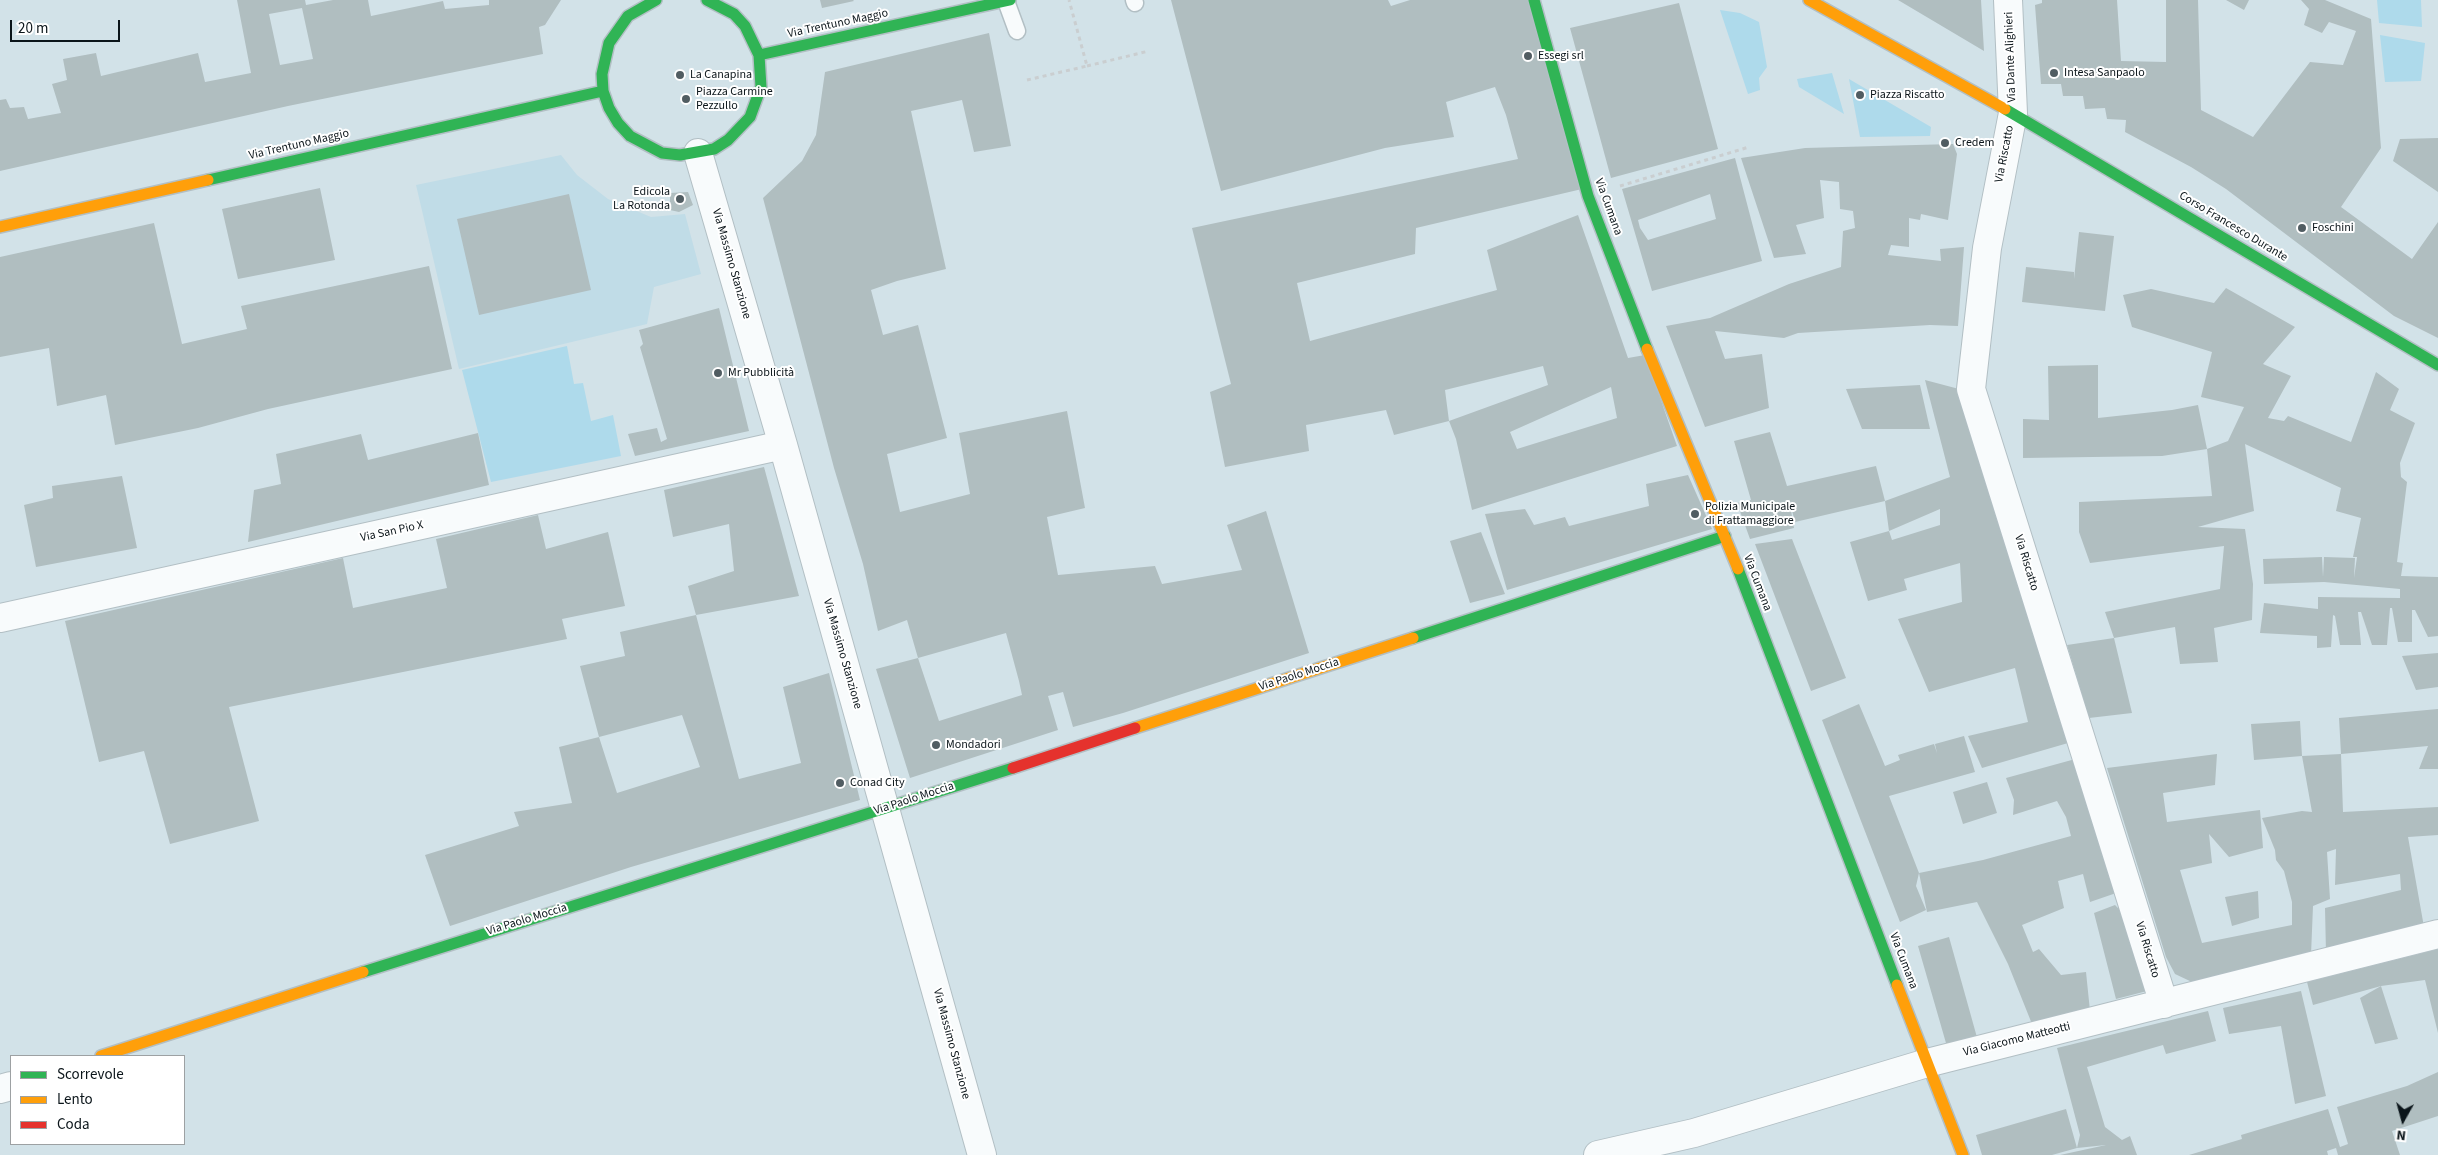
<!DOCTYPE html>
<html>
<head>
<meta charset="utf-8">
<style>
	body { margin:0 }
	#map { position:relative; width:2438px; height:1155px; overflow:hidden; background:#d2e2e8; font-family:"Source Sans 3",sans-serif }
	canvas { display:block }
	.legend { position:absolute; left:10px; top:1055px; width:175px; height:90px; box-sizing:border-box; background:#fff; border:1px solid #9da1a3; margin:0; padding:6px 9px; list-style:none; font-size:15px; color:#0b151a }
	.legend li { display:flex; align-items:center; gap:10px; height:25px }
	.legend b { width:25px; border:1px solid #9da1a3 }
	.north { position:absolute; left:2378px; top:1095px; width:50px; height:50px; -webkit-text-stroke:4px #fff; paint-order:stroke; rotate:187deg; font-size:14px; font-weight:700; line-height:20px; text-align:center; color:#0b151a }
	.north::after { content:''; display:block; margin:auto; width:18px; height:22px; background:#0b151a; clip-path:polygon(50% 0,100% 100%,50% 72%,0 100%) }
	.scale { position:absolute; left:10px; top:20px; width:110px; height:22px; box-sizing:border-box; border:2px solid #0b151a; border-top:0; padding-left:6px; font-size:15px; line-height:18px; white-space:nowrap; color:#0b151a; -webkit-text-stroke:4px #fff; paint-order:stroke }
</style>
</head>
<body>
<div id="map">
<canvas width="2438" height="1155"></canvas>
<ul class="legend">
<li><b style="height:6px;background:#30b455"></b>Scorrevole</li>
<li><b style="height:6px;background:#ff9f0a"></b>Lento</li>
<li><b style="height:6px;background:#e5322d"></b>Coda</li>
</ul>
<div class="north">N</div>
<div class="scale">20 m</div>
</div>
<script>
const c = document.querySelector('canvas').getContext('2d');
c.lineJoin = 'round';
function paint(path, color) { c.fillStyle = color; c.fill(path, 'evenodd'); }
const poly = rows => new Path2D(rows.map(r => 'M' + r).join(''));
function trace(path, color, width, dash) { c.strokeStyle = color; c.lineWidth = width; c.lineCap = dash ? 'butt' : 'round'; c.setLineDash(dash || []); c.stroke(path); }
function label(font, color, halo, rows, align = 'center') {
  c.font = font + ' "Source Sans 3",sans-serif'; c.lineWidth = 4; c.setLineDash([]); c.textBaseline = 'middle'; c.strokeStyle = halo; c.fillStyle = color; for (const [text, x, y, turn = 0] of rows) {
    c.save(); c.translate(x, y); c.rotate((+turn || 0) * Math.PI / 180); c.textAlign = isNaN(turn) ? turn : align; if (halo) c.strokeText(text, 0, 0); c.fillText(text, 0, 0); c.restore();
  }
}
paint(poly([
	[561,155,577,175,608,199,651,217,685,214,701,274,654,287,647,324,459,369,416,185]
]), '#c0dce7');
paint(poly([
	[2377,0,2421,0,2422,27,2379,23],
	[1720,10,1740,13,1759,22,1767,67,1759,78,1760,90,1748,94],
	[2380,35,2425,43,2421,81,2385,82],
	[1832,73,1844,114,1799,87,1797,79],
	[1849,79,1931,127,1930,136,1860,137],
	[567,346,574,384,583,383,591,421,613,415,621,456,491,482,462,370]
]), '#aedaeb');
paint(poly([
	[237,0,305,0,306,5,333,0,368,0,371,16,443,1,445,9,489,5,489,0,561,0,545,25,539,27,543,54,288,106,0,171,0,100,6,99,10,108,24,107,28,119,61,113,52,84,67,80,63,59,96,53,101,76,198,53,205,82,251,73],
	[302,8,313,59,280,65,269,14],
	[820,0,853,0,854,1,822,8],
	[1171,0,1388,0,1391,6,1410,0,1528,0,1582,189,1416,228,1415,254,1297,283,1310,341,1497,290,1487,250,1578,215,1628,358,1645,355,1677,446,1472,510,1456,439,1449,421,1548,385,1543,366,1445,390,1449,421,1394,435,1386,410,1306,425,1309,451,1225,467,1210,392,1231,384,1192,228,1518,159,1506,115,1495,87,1446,102,1454,137,1385,148,1221,191],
	[1611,387,1617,418,1517,449,1510,432],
	[1898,0,1981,0,1984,51],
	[2042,0,2117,0,2121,61,2166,62,2166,0,2198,0,2201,110,2253,137,2310,62,2343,65,2356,31,2329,22,2322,33,2304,25,2309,9,2301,0,2325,0,2371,19,2381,148,2341,207,2412,259,2438,222,2438,338,2394,316,2226,189,2191,167,2125,132,2126,120,2107,119,2105,108,2085,109,2083,96,2063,96,2061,84,2041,84,2035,5,2042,3],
	[2226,0,2249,0,2244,10],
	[1679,3,1718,149,1611,178,1570,28],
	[989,33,1011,146,974,152,962,100,911,111,946,269,897,281,871,290,883,335,918,325,947,438,887,454,900,512,970,494,959,433,1067,411,1085,508,1047,517,1058,575,1155,566,1162,584,1242,570,1227,525,1266,511,1309,653,1123,713,1073,727,1063,692,1048,696,1058,730,910,778,876,669,918,658,939,721,1022,695,1019,681,1006,633,918,658,907,620,878,631,863,564,834,468,763,198,802,161,816,135,825,72],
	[2438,138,2438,192,2393,161,2400,139],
	[1953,144,1957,154,1948,220,1921,214,1920,220,1909,218,1909,247,1891,245,1888,255,1941,261,1940,249,1964,247,1958,326,1930,325,1798,333,1784,338,1715,331,1725,359,1762,354,1769,408,1705,427,1666,326,1710,318,1789,284,1841,267,1843,231,1855,228,1853,211,1840,209,1839,182,1820,180,1824,218,1796,225,1806,254,1774,258,1741,158,1805,148],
	[1735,158,1762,261,1652,291,1622,189],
	[1710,194,1716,219,1648,240,1640,228,1638,220],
	[320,188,335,260,238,279,222,209],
	[688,192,693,205,679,212,670,210,670,193],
	[569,194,591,290,479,315,457,219],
	[154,223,182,344,247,329,241,306,429,266,452,369,268,409,198,428,115,445,106,395,57,406,49,348,0,357,0,257],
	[2079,232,2114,236,2105,311,2022,302,2026,267,2074,272,2074,279],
	[2226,288,2295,327,2263,364,2291,376,2268,418,2284,421,2288,416,2351,442,2376,372,2399,389,2390,410,2415,423,2400,463,2401,477,2407,482,2397,562,2403,563,2401,576,2438,577,2438,636,2428,637,2415,610,2412,610,2412,642,2398,642,2392,608,2390,608,2387,645,2372,645,2361,612,2358,612,2361,645,2340,645,2335,616,2333,615,2331,647,2317,648,2317,636,2260,633,2264,603,2318,609,2318,597,2400,598,2400,589,2324,582,2264,584,2263,559,2322,557,2323,577,2324,557,2355,558,2354,578,2357,557,2353,557,2361,518,2336,511,2341,488,2245,444,2254,511,2198,527,2245,529,2253,584,2252,620,2214,628,2218,662,2180,664,2175,627,2114,638,2105,612,2220,589,2224,546,2090,563,2079,532,2079,502,2212,496,2207,449,2228,441,2244,407,2201,397,2212,352,2132,327,2123,295,2151,289,2214,303],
	[719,308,749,431,635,456,628,434,657,428,661,442,667,439,640,347,643,344,639,330],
	[2098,365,2098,418,2172,410,2198,405,2207,449,2162,456,2023,458,2023,419,2049,420,2048,366],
	[1925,380,1959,389,2075,741,1982,768,1968,736,2028,722,2015,668,1929,692,1898,619,1962,602,1960,563,1904,579,1907,590,1868,601,1850,542,1889,531,1892,540,1940,525,1940,509,1889,531,1885,501,1950,477],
	[1920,385,1930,429,1862,429,1846,389],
	[1770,432,1787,486,1876,466,1885,501,1795,522,1789,499,1794,528,1750,539,1737,503,1751,500,1734,441],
	[478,433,489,485,248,542,254,490,281,484,276,454,361,434,368,460],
	[764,467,799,596,696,615,688,586,734,571,729,524,673,537,664,490],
	[1688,475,1712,529,1507,590,1485,514,1525,509,1534,525,1565,517,1569,526,1649,506,1646,484],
	[122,476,137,548,36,567,24,505,53,498,52,486],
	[538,515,546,549,608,532,625,606,562,619,567,639,229,707,259,821,170,844,144,751,99,762,65,621,343,558,353,608,447,588,436,539],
	[1481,532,1505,594,1470,603,1450,541],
	[1792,539,1846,678,1811,691,1755,544],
	[696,615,739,779,801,763,783,687,829,673,860,800,631,867,450,926,425,855,519,826,514,812,572,803,559,747,599,737,617,793,700,767,682,715,599,737,580,666,625,656,620,632],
	[2114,638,2132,713,2089,718,2067,645],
	[2438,653,2438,687,2416,690,2402,656],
	[1859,704,1885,766,1900,760,1898,755,1934,744,1937,753,1935,744,1964,736,1975,772,1889,796,1919,873,1916,886,1926,910,1900,922,1822,720],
	[2438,709,2438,769,2419,769,2428,746,2341,754,2343,812,2438,807,2438,835,2408,837,2424,927,2326,953,2325,908,2401,890,2400,874,2335,885,2336,849,2327,852,2330,899,2313,906,2311,955,2192,982,2175,974,2166,957,2107,768,2217,754,2215,785,2163,793,2167,822,2260,810,2263,848,2229,857,2209,834,2212,863,2180,870,2202,943,2292,925,2292,902,2284,871,2276,860,2275,850,2262,818,2302,811,2312,812,2302,756,2254,760,2251,724,2300,721,2302,756,2341,754,2339,718],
	[2079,758,2122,891,2090,902,2083,874,2058,881,2064,908,2022,925,2033,952,2039,949,2061,975,2086,972,2090,1011,2032,1024,2008,964,1977,902,1927,912,1919,873,1983,860,2071,836,2066,817,2057,801,2013,815,2014,800,2006,778],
	[1987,782,1997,813,1963,824,1953,792],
	[2258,891,2259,918,2232,926,2225,897],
	[2123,900,2151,990,2116,999,2094,913,2115,905,2118,908],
	[1949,937,1978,1041,1948,1050,1918,946],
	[2438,949,2438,1033,2425,980,2381,986,2398,1039,2375,1044,2360,998,2381,986,2313,1005,2307,982],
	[2301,991,2326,1096,2295,1104,2281,1026,2229,1034,2223,1008],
	[2208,1011,2216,1041,2166,1054,2163,1045,2087,1067,2105,1127,2122,1140,2130,1136,2137,1155,2060,1155,2106,1145,2077,1148,2080,1135,2057,1048],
	[2438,1072,2438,1116,2392,1131,2400,1155,2338,1155,2336,1148,2327,1151,2328,1155,2189,1155,2242,1139,2241,1135,2328,1109,2340,1147,2348,1144,2337,1107,2407,1086],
	[2066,1109,2077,1148,2052,1155,1982,1155,1976,1135]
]), '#b0bec0');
const lane = poly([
	[1134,0,1135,3],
	[1006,1,1017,31]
]);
const street = poly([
	[2008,0,2013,113,1987,248,1971,389,2164,1004],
	[698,153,783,445,982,1155],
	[0,618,783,445],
	[0,1089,11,1086],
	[1598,1155,1694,1133,1927,1063,2438,934]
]);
const fast = poly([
	[656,0,628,16,609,43,602,74,603,91,609,108,618,123,630,136,662,153,680,155,714,149,728,140,750,117,761,87,759,55,745,26,734,14,707,0],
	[1534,0,1588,196,1647,349],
	[759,55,1010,0],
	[2005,109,2438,365],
	[208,180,603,91],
	[1738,569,1897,985],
	[1413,638,1725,536],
	[363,972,1013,768]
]);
const slow = poly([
	[1809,0,2005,109],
	[0,227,208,180],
	[1647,349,1738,569],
	[1135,728,1413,638],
	[1897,985,1963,1155],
	[101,1056,363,972]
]);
const jam = poly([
	[1013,768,1135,728]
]);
trace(lane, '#b2bfc4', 19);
trace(street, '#b2bfc4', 30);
trace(fast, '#b2bfc4', 14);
trace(slow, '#b2bfc4', 14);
trace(jam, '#b2bfc4', 14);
trace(poly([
	[1087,66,1149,51],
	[1027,80,1087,66,1069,0],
	[1620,186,1749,147]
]), '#caced0', 3, [4, 4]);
trace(lane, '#f8fbfc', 16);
trace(street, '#f8fbfc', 28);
trace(fast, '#30b455', 11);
trace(slow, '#ff9f0a', 11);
trace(jam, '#e5322d', 11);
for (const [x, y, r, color] of [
	[1528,56,5,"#515d62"],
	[2054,73,5,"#515d62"],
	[680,75,5,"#515d62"],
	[1860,95,5,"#515d62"],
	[686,99,5,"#515d62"],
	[1945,143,5,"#515d62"],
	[680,199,5,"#515d62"],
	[2302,228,5,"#515d62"],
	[718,373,5,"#515d62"],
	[1695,514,5,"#515d62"],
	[936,745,5,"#515d62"],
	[840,783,5,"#515d62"]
]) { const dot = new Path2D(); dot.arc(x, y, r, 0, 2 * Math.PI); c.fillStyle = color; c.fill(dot); trace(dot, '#fff', 2); }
label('12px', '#0b151a', '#fff', [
	["Via Trentuno Maggio",838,24,-12],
	["Via Dante Alighieri",2011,57,-92],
	["Via Trentuno Maggio",299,145,-13],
	["Via Riscatto",2005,154,-79],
	["Via Cumana",1608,207,70],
	["Corso Francesco Durante",2233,227,31],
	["Via Massimo Stanzione",731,264,74],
	["Via San Pio X",392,532,-12],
	["Via Riscatto",2026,563,73],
	["Via Cumana",1757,583,69],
	["Via Massimo Stanzione",842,654,74],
	["Via Paolo Moccia",1299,675,-18],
	["Via Paolo Moccia",914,799,-18],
	["Via Paolo Moccia",527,920,-17],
	["Via Riscatto",2147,950,73],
	["Via Cumana",1903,961,69],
	["Via Giacomo Matteotti",2017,1040,-14],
	["Via Massimo Stanzione",951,1044,75]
]);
label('12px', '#0b151a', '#fff', [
	["Essegi srl",1538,56],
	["Intesa Sanpaolo",2064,73],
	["La Canapina",690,75],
	["Piazza Carmine",696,92],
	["Pezzullo",696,106],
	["Piazza Riscatto",1870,95],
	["Credem",1955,143],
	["Edicola",670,192,"right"],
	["La Rotonda",670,206,"right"],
	["Foschini",2312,228],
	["Mr Pubblicità",728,373],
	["Polizia Municipale",1705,507],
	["di Frattamaggiore",1705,521],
	["Mondadori",946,745],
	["Conad City",850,783]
], 'left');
</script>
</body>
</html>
